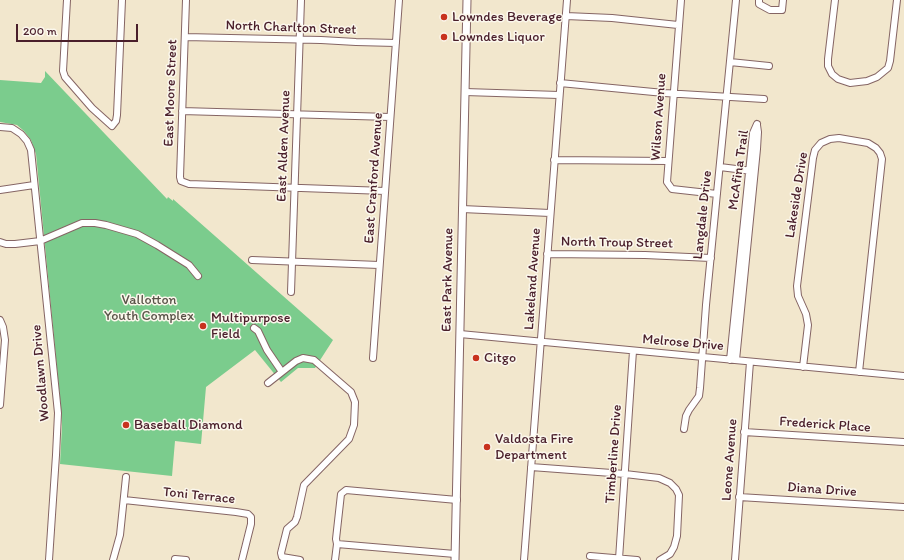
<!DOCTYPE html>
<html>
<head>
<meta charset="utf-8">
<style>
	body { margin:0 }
	#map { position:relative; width:904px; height:560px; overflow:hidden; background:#f2e7cd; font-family:Itim,sans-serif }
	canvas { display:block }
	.scale { position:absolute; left:16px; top:24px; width:122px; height:18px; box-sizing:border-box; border:2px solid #4a1f2b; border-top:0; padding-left:5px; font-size:12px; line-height:14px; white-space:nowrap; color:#4a1f2b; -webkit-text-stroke:3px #fbf7ec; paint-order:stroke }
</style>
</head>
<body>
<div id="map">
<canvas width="904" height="560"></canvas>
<div class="scale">200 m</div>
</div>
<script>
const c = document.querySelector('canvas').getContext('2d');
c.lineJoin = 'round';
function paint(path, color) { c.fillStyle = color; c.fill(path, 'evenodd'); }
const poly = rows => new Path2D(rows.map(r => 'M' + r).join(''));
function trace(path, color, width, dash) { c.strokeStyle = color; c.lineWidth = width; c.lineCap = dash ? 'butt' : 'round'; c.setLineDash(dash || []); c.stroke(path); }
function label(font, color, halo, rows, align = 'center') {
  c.font = font + ' Itim,sans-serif'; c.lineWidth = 3; c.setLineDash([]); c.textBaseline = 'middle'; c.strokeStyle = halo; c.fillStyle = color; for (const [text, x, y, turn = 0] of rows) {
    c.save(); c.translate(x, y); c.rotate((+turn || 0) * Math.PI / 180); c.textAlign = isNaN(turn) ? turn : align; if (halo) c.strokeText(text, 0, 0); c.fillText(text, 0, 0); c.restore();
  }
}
paint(poly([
	[45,71,167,199,168,197,173,201,173,199,333,340,315,368,298,368,281,382,255,350,206,387,201,444,175,441,172,476,60,464,62,426,61,409,36,154,31,140,24,131,17,125,0,122,0,80,41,83,45,77]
]), '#7bcc8d');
const minor = poly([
	[67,0,63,71,65,77,92,108,112,126,116,121,117,115,122,0],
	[186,0,180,177,181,181,189,184,385,191],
	[681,0,667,182,672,189,717,194],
	[759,0,759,4,770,10,782,10,783,0],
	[835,0,828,59,828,66,832,74,838,79,850,83,867,81,877,77,888,68,890,61,897,0],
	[566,16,612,18,678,25],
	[185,37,321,40,356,42,396,43],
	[730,62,769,66],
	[560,83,664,93,764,99],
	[465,92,559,95],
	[182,111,390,117],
	[0,127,12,128,21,134,27,141,31,150,58,413,56,455,49,560],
	[554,160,668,161],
	[720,167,752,171],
	[0,190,34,185],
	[462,209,550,213],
	[0,242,6,244,15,244,32,242,40,241,82,223,95,223,106,225,137,234,157,245,189,265,198,276],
	[547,254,645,255,711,258],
	[252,260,379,265],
	[291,292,301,0],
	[0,320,3,327,5,340,0,405],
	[254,328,258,331,267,350,282,372,268,383],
	[460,334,904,376],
	[373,358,399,0],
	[730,360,753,133,757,124],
	[736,360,757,149,758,132,757,125],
	[803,367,808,325,806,314,798,296,797,286,813,158,815,150,821,143,830,139,839,138,868,143,876,148,880,153,882,159,859,372],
	[282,372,296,361,303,358,314,360,351,392,355,402,354,425,349,439,304,485,297,517,295,522,287,529,281,553,282,557,300,560],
	[684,429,686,416,689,410,699,396,700,388,706,305,736,0],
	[744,432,904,442],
	[531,467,625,474,659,478,670,483,676,489,679,495,677,536,674,547,670,554,660,560],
	[739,497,904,507],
	[124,500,236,512,248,514,251,517,251,524,242,560],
	[337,544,336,539,341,494,346,490,457,500],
	[590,556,637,560],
	[175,559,186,560],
	[619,559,633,351],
	[113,560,120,535,126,477],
	[335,560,337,544,455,554],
	[524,560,567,0],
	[735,560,750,362]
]);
const major = poly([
	[455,560,467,0]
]);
trace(minor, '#856564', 8);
trace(major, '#856564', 9);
trace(minor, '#fff', 6);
trace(major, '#fff', 7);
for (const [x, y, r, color] of [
	[444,17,4,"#c8321e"],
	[444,37,4,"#c8321e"],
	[203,326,4,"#c8321e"],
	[476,358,4,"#c8321e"],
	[126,425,4,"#c8321e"],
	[487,447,4,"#c8321e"]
]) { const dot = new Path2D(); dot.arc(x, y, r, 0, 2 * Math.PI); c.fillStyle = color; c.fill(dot); trace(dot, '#fbf7ec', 1.5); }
label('14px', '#4a1f2b', '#fbf7ec', [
	["Lowndes Beverage",452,17],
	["Lowndes Liquor",452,37],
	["Multipurpose",211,318],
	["Field",211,334],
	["Citgo",484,358],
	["Baseball Diamond",134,425],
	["Valdosta Fire",495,439],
	["Department",495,455]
], 'left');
label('14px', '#4a1f2b', '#fbf7ec', [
	["North Charlton Street",291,28,2],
	["East Moore Street",171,93,-88],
	["Wilson Avenue",659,117,-86],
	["East Alden Avenue",284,146,-88],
	["McAfina Trail",739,170,-82],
	["East Cranford Avenue",374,178,-86],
	["Lakeside Drive",797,195,-81],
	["Langdale Drive",703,215,-84],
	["North Troup Street",617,243,1],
	["Lakeland Avenue",533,279,-86],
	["East Park Avenue",448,280,-89],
	["Melrose Drive",683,343,5],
	["Woodlawn Drive",41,373,-95],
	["Frederick Place",825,425,4],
	["Timberline Drive",614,454,-86],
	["Leone Avenue",730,460,-86],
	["Diana Drive",822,490,4],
	["Toni Terrace",199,496,6]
]);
label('14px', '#595348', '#fbf7ec', [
	["Vallotton",149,300],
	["Youth Complex",149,316]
]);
</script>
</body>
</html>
